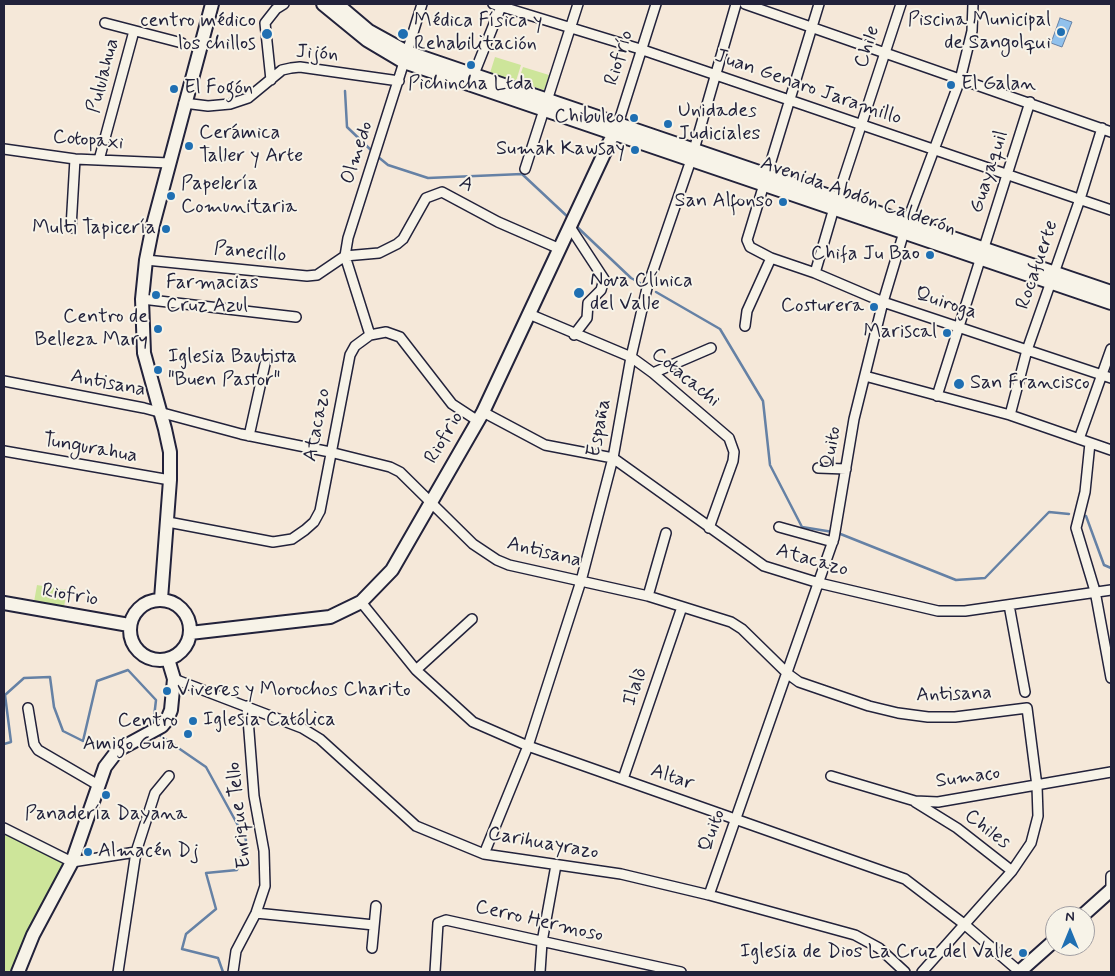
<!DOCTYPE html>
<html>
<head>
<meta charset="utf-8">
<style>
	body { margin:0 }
	#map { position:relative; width:1115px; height:976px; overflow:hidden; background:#f5e8d9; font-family:Mynerve,sans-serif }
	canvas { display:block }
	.frame { position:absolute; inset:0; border:5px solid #22223b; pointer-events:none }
	.north { position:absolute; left:1045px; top:906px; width:50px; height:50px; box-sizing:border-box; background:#f7f3e8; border:1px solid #a29fa3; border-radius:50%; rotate:0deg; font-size:14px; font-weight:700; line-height:20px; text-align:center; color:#22223b }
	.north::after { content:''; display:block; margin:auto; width:18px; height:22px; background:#1f6fb2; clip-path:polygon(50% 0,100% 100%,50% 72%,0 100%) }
</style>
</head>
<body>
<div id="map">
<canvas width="1115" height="976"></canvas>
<div class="frame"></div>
<div class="north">N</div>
</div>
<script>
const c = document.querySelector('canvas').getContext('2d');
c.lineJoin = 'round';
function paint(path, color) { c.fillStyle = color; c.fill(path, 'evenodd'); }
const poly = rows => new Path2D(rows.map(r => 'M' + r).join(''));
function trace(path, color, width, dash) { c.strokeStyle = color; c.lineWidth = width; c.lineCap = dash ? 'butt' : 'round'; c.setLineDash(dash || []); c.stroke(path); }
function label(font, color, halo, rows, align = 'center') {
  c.font = font + ' Mynerve,sans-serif'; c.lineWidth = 4; c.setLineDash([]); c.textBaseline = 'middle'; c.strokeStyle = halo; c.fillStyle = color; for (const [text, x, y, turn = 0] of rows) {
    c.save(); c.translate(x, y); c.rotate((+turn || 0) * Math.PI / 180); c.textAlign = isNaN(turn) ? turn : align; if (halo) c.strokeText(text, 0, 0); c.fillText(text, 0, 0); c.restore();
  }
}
paint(poly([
	[495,57,521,65,516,81,490,73],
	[523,67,549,75,544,90,518,82],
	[37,585,67,590,64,607,34,602],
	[4,833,64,864,33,922,11,972,4,972]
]), '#cde59a');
const water = poly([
	[1060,18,1072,22,1062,47,1051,43,1060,18]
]);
paint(water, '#91c1ec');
trace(water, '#6581a5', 1);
trace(poly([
	[345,91,347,127,373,152],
	[377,156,388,165,428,178,522,174,569,218],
	[574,224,631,278,640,283],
	[656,292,720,329,763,401,770,465,802,527,833,532],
	[1086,516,1104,565,1111,568],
	[838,533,956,580,985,578,1049,512,1069,514],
	[158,734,206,767,246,840,237,870,206,873,216,909,186,934,182,949,218,958,223,972],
	[4,744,11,742,5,695,24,678,50,677,54,707,63,731,83,741,97,681,128,670,156,700,153,726]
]), '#6581a5', 2.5);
const street = poly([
	[493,4,640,49,1111,210],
	[745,4,1111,132],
	[819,4,747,240,750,247,771,258,815,273,883,302,1111,378],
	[105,23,182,43],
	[407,52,422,4],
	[474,74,502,4],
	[271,80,265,23,276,9,284,4],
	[184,103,208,106,230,104,248,98,282,70,291,68,300,67,399,81],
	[618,124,656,4],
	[4,149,75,159,169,163],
	[99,160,134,31],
	[525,169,578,4],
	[570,227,604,279,601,290,588,303,587,318,574,335],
	[71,228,75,159],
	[345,256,379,253,397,244,403,239,426,198,442,192,498,222,560,249],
	[146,260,307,276,317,275,345,256],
	[815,273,834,208,901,4],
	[142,299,296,317],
	[529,314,631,357,653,373,729,438,734,452,733,461,709,528],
	[745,326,747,311,771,258],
	[370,335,345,256,348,238,404,62],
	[653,373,711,348],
	[865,376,1010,415,1111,450],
	[4,381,144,408,241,434,330,452,390,467,400,472,473,544,497,560,509,565,648,596,731,622,742,629,788,674,799,682,869,706,898,713,928,717,955,717,1027,708,1037,786,1038,816,1031,843,1012,871,922,972],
	[937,396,1030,102],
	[483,412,545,445,613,458,764,566,819,583,938,611,965,611,1111,590],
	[1010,415,1027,350,1080,199,1102,128],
	[249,436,265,364],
	[1079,439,1111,349],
	[1090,443,1085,492,1076,528,1095,591,1111,678],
	[4,451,170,480],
	[818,468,846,469],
	[168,522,273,542,292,539,305,530,314,522,320,511,350,355,355,346,370,335,386,332,400,337,452,404,478,421],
	[779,527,833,542],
	[648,596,666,533],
	[361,602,416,670,473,722,528,746,905,879,964,924,1020,972],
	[1009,605,1025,692],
	[416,670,472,619],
	[174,679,302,728,320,739,416,826,484,854,621,874,709,895,855,935,879,948,905,972],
	[28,708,34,744,38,750,98,785],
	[831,776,915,801,938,802,1111,772],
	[623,779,682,607],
	[915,802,957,828,1012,871],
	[4,828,72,862,136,852],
	[484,854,528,746,581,581,613,458,631,357,647,288,691,160,736,4],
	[1111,876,1111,893],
	[709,895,834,538,854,419,883,302,907,222,960,80,972,31,973,4],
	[256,913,374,925],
	[372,948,376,906],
	[118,972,136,852,155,793,169,776],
	[233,972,236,951,256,913,265,886,264,851,254,796,247,706],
	[435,972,438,923,446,920,681,972],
	[540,972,542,942,556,865]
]);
const secondary = poly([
	[323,4,367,40,404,62,1111,303],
	[337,4,369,31,407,52,1111,292],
	[161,599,170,480,170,452,165,429,144,353,142,299,146,260,153,225,212,4],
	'130 630a30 30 0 1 1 60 0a30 30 0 1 1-60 0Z',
	[4,603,129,625],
	[190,633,330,617,361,602,392,570,483,412,617,126],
	[1082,916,1111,890],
	[18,972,33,935,72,862,105,767,118,750,162,726,167,720,171,710,174,679,168,659],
	[1019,972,1055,940]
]);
trace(street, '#22223b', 12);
trace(secondary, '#22223b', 16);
trace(street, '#f7f3e8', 9);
trace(secondary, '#f7f3e8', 12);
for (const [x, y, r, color] of [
	[1061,32,5,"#1f6fb2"],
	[267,34,6,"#1f6fb2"],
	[403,34,6,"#1f6fb2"],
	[471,65,5,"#1f6fb2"],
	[951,85,5,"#1f6fb2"],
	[174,89,5,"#1f6fb2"],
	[634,118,5,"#1f6fb2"],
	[668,124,5,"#1f6fb2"],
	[189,146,5,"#1f6fb2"],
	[635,150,5,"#1f6fb2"],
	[171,196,5,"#1f6fb2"],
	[783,202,5,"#1f6fb2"],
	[166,229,5,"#1f6fb2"],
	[930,255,5,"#1f6fb2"],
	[579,293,6,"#1f6fb2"],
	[156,295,5,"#1f6fb2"],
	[874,307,5,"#1f6fb2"],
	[158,329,5,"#1f6fb2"],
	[947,333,5,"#1f6fb2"],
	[158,370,5,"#1f6fb2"],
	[959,384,6,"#1f6fb2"],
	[167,691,5,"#1f6fb2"],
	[193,721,5,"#1f6fb2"],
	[188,734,5,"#1f6fb2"],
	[106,795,5,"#1f6fb2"],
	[88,852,5,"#1f6fb2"],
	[1023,953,5,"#1f6fb2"]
]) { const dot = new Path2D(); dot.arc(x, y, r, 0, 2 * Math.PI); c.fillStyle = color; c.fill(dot); trace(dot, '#f7f3e8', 2); }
label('20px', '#22223b', '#f7f3e8', [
	["Piscina Municipal",1051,21,"right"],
	["de Sangolqui",1051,44,"right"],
	["centro médico",256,22,"right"],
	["los chillos",256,45,"right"],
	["Médica Física y",414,22],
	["Rehabilitación",414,45],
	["Pichincha Ltda",471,85,"center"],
	["El Galan",961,85],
	["El Fogón",184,89],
	["Unidades",678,112],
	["Judiciales",678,135],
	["Chibuleo",624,118,"right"],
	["Cerámica",199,134],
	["Taller y Arte",199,157],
	["Sumak Kawsay",625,150,"right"],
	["Papelería",181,185],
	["Comunitaria",181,208],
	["San Alfonso",773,202,"right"],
	["Multi Tapicería",156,229,"right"],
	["Chifa Ju Bao",920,255,"right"],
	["Nova Clínica",590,282],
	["del Valle",590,305],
	["Farmacias",166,284],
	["Cruz Azul",166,307],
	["Costurera",864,307,"right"],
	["Centro de",148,318,"right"],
	["Belleza Mary",148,341,"right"],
	["Mariscal",937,333,"right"],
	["Iglesia Bautista",168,358],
	["\"Buen Pastor\"",168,381],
	["San Francisco",970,384],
	["Viveres y Morochos Charito",177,691],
	["Iglesia Católica",203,721],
	["Centro",178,722,"right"],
	["Amigo Guia",178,745,"right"],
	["Panadería Dayana",106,815,"center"],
	["Almacén Dj",98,852],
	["Iglesia de Dios La Cruz del Valle",1013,953,"right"]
], 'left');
label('20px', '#22223b', '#f7f3e8', [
	["Chile",868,47,-72],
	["Jijón",317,54,4],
	["Riofrío",620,58,-73],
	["Pululahua",104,76,-75],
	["Juan Genaro Jaramillo",808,88,19],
	["Cotopaxi",88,141,5],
	["Olmedo",358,153,-72],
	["Guayaquil",990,172,-72],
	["A",466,185,27],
	["Avenida Abdón Calderón",858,197,19],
	["Panecillo",250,253,6],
	["Rocafuerte",1038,265,-71],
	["Quiroga",946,304,18],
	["Cotacachi",685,378,39],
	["Antisana",108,384,11],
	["Atacazo",318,425,-79],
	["España",600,428,-79],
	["Riofrìo",445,438,-59],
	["Quito",832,448,-80],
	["Tungurahua",90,449,10],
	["Antisana",544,553,14],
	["Atacazo",812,561,16],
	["Riofrìo",70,596,10],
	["Ilalò",636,687,-71],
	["Antisana",954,695,-2],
	["Altar",672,778,19],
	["Sumaco",968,778,-8],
	["Enrique Tello",240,815,-96],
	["Chiles",987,830,37],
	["Quito",713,831,-70],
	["Carihuayrazo",543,844,10],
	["Cerro Hermoso",539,922,13]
]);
</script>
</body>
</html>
